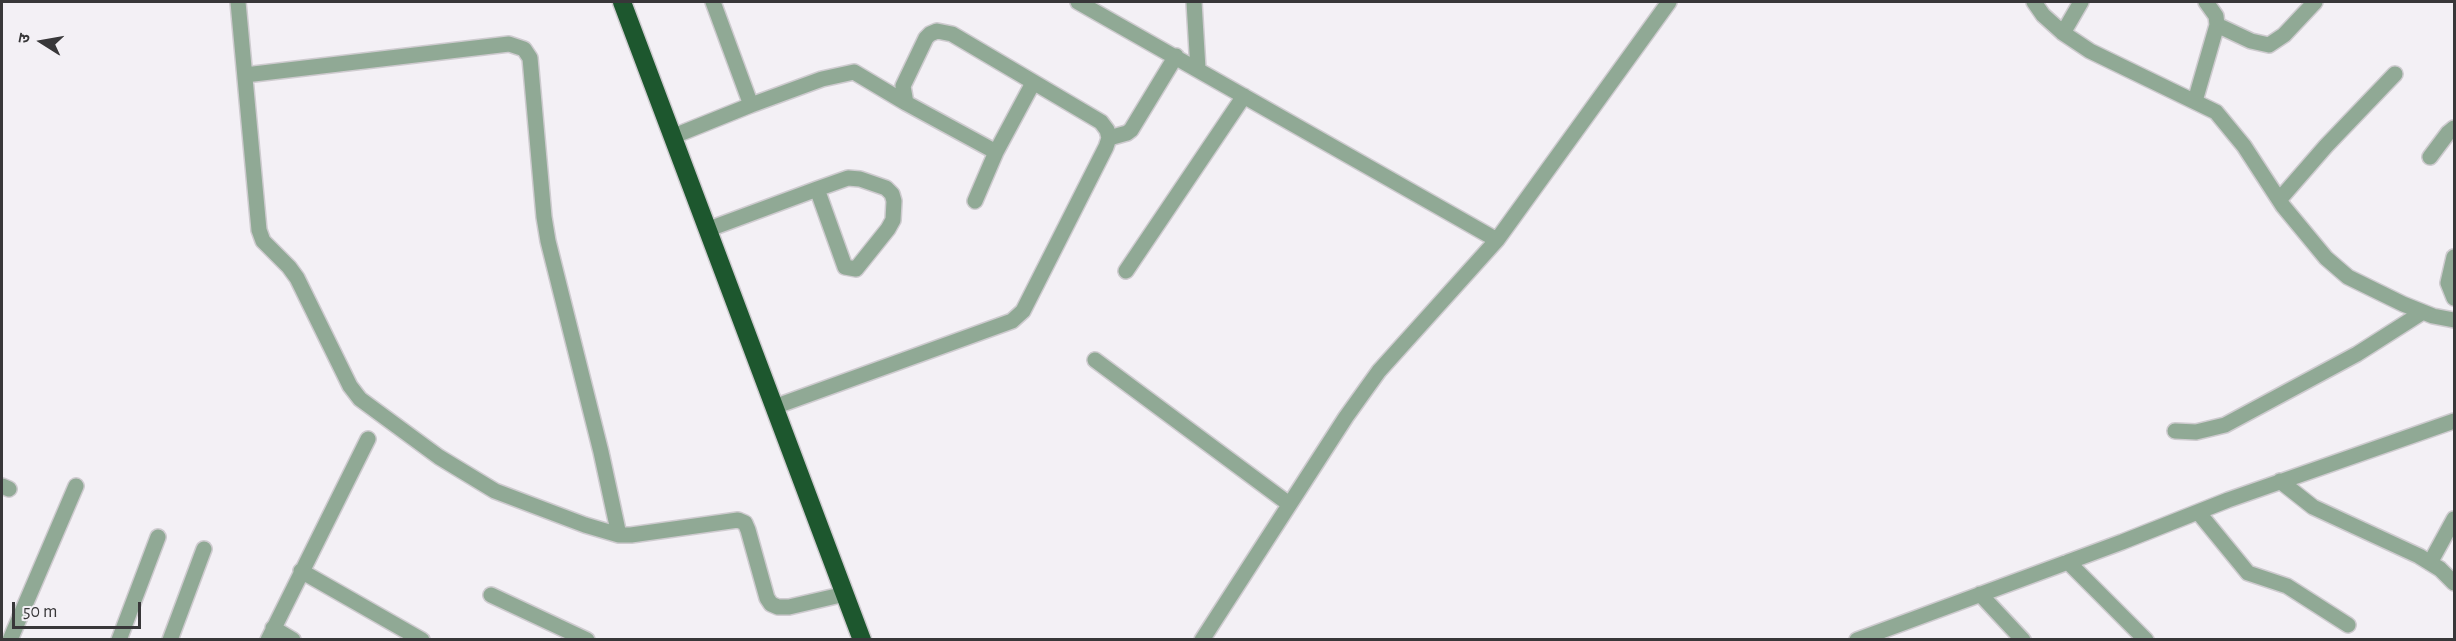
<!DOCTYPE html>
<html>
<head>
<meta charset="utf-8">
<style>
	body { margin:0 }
	#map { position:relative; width:2456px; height:641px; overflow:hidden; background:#f3f0f5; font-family:"Alegreya Sans","Noto Sans Devanagari",sans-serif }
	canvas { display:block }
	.frame { position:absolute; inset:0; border:3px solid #383739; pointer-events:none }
	.north { position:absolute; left:12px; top:12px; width:60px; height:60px; -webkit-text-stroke:4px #f3f0f5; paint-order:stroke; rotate:281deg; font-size:16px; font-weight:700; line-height:24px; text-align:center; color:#383739 }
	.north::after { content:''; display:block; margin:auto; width:21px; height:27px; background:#383739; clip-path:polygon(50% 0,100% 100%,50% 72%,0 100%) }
	.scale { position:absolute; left:12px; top:602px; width:129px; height:27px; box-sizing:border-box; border:3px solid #383739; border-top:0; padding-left:8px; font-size:18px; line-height:21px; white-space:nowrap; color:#383739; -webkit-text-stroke:4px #f3f0f5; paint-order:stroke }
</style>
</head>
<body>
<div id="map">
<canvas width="2456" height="641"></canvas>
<div class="frame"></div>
<div class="north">उ</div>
<div class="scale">50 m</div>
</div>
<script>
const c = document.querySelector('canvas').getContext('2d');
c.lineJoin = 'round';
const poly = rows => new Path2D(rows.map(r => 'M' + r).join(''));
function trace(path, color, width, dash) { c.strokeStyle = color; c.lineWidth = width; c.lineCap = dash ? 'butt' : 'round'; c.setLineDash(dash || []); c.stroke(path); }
const street = poly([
	[238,2,259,230,263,241,289,267,297,278,350,386,360,399,439,457,495,491,585,525,619,535,631,535,738,520,745,523,748,530,767,598,771,604,778,607,789,607,845,594],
	[713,2,751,105],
	[1078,2,1497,240],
	[1194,2,1198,69],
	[2034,2,2043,15,2063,33,2090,51,2216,112,2244,146,2283,206,2326,258,2348,277,2403,304,2433,316,2454,320],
	[2217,25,2251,41,2269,45,2284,35,2315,2],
	[2063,33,2081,2],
	[245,75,509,44,524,49,530,58,544,217,548,241,601,452,619,535],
	[2195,101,2217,25,2216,16,2206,2],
	[674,136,751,105,822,79,854,72,906,103],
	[1109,138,1127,133,1131,130,1176,56],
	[2430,157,2448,133,2454,128],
	[2279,200,2326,146,2395,74],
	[975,201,996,152,1033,83],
	[709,229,817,189,848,178,860,179,886,188,892,194,894,201,893,220,888,229,856,269,845,267,817,189],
	[2454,257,2448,283,2454,298],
	[1126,271,1244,96],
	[1095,360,1289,504],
	[774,407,1012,321,1023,311,1106,147,1109,138,1107,130,1101,122,952,34,937,31,930,34,926,38,903,86,906,103,996,152],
	[2175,431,2196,432,2225,425,2357,354,2423,312],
	[2280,481,2313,507,2419,556,2440,569,2454,583],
	[2,486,9,489],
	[2198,512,2248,573,2287,586,2348,625],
	[2068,562,2146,640],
	[2430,563,2454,519],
	[301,571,422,640],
	[1980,594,2023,640],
	[491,595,587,640],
	[273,628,293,640],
	[10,640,76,486],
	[119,640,158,537],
	[170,640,204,549],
	[268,640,368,439],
	[1202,640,1346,417,1379,371,1497,240,1669,2],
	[1857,640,2122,542,2228,500,2454,421]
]);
const highway = poly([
	[622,2,862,640]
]);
trace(street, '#cecbcf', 18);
trace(highway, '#cecbcf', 21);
trace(street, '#90a995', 15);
trace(highway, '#1d572e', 18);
</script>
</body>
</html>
